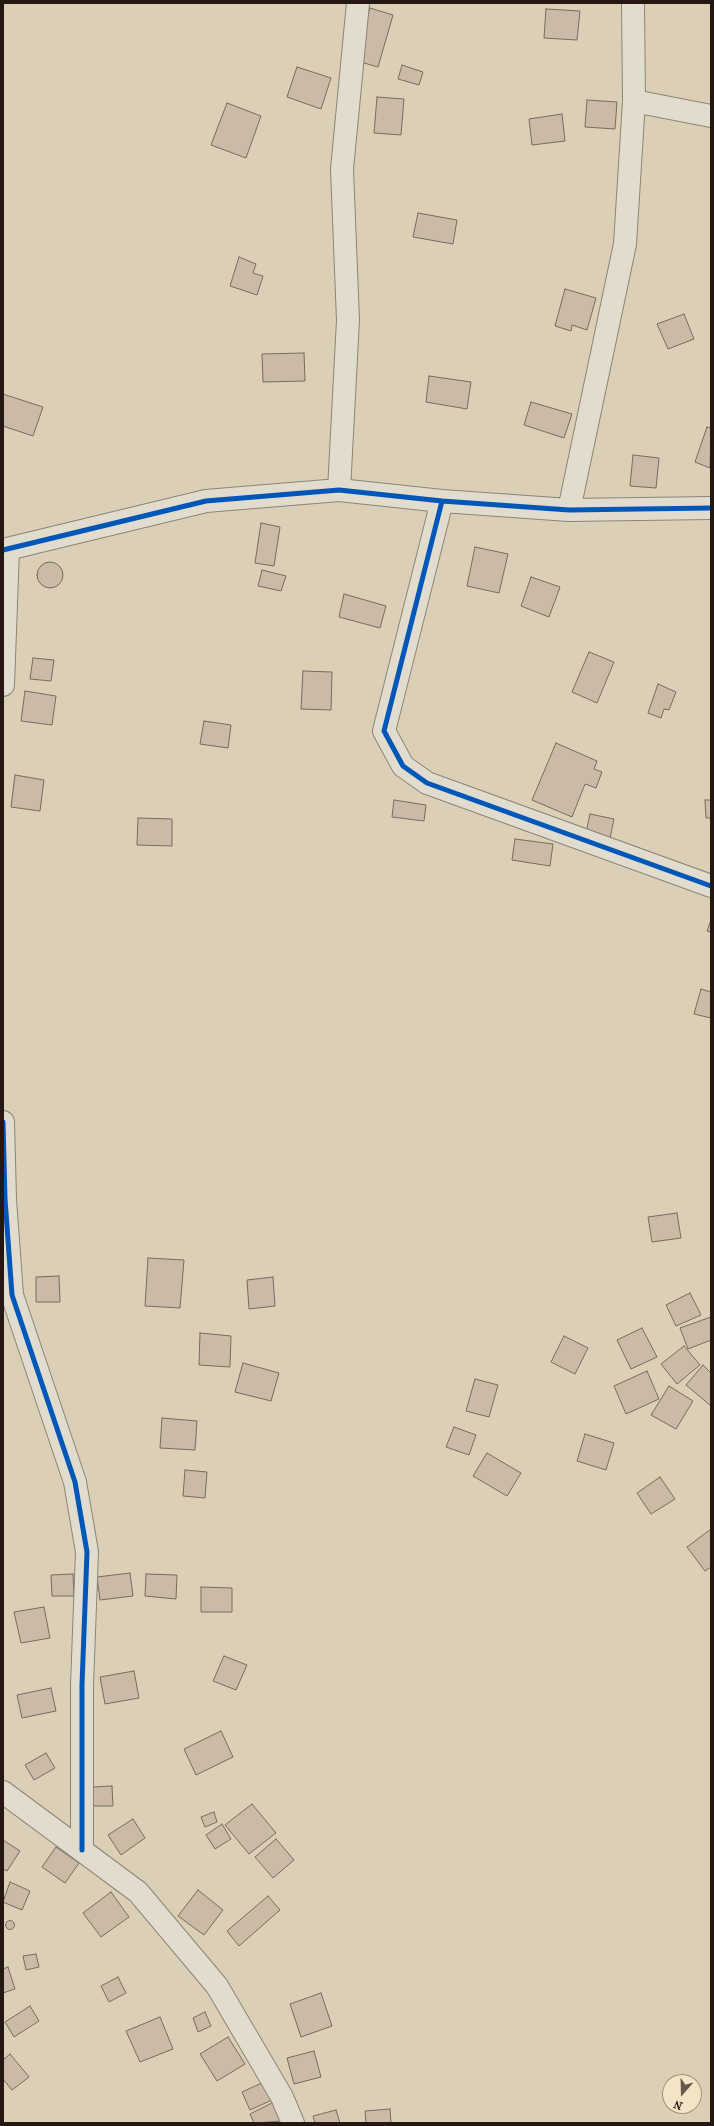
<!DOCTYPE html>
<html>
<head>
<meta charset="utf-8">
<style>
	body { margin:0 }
	#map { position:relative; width:714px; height:2126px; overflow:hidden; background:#dbd0b5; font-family:"IM FELL French Canon",serif }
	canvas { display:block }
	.frame { position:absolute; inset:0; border:4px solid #251812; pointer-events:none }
	.north { position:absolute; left:662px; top:2074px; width:40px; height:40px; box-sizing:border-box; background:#f2e4c4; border:1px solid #a0927d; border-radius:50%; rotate:200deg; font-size:11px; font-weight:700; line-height:16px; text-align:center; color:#251812 }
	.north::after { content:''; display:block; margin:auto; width:14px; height:18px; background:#65584b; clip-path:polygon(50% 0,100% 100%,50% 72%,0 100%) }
</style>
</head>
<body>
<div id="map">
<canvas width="714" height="2126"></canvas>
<div class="frame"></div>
<div class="north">N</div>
</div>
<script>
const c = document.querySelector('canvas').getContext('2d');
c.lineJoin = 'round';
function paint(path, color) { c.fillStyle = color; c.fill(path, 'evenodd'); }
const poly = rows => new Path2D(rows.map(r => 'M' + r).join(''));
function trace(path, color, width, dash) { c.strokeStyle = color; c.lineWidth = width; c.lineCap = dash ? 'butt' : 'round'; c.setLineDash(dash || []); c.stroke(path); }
const building = poly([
	[370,8,393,15,378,67,354,60,370,8],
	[546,9,580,11,577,40,544,38,546,9],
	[402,65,423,72,419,85,398,79,402,65],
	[297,67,331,78,321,109,287,97,297,67],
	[377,97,404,99,401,135,374,133,377,97],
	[587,100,617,102,615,129,585,127,587,100],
	[227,103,261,116,246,158,211,145,227,103],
	[562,114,565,141,532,145,529,119,562,114],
	[418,213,457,220,453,244,413,237,418,213],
	[239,257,256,264,253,273,263,276,257,295,230,286,239,257],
	[565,289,596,298,587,330,572,325,571,331,555,326,565,289],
	[684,314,694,339,668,349,657,324,684,314],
	[304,353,305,381,263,382,262,354,304,353],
	[429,376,471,382,467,409,426,402,429,376],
	[3,394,43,407,33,436,3,426,3,394],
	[531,402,572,414,564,438,524,425,531,402],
	[707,427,711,428,710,468,695,462,707,427],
	[633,455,659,458,656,488,630,486,633,455],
	[261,523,280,527,274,566,255,563,261,523],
	[475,547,508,554,499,593,467,586,475,547],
	'37 575a13 13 0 1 1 26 0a13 13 0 1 1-26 0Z',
	[262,570,286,576,281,591,258,586,262,570],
	[531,577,560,587,549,617,521,606,531,577],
	[344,594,386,606,380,628,339,617,344,594],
	[589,652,614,662,597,703,572,692,589,652],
	[33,658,54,660,51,681,30,679,33,658],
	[303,671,332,672,331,710,301,709,303,671],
	[658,684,676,692,669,710,664,709,661,718,648,713,658,684],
	[25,691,56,696,52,725,21,721,25,691],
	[204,721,231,725,228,748,200,744,204,721],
	[556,743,597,761,594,769,602,772,596,788,585,784,572,817,532,800,556,743],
	[15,775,44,780,40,811,11,807,15,775],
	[394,800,426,805,424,821,392,817,394,800],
	[705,800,711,800,711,818,706,818,705,800],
	[590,814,614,819,610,838,586,833,590,814],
	[138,818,172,819,172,846,137,845,138,818],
	[515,839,553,844,550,866,512,860,515,839],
	[711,920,711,932,707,931,711,920],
	[701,989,711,992,711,1018,694,1014,701,989],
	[677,1213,681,1238,652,1242,648,1217,677,1213],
	[148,1258,184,1260,180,1308,145,1306,148,1258],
	[59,1276,60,1302,36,1302,36,1277,59,1276],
	[273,1277,275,1306,249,1309,247,1280,273,1277],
	[690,1293,701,1315,676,1326,666,1305,690,1293],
	[711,1317,711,1340,688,1349,680,1328,711,1317],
	[642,1328,657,1357,631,1369,617,1340,642,1328],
	[200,1333,231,1336,230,1367,199,1365,200,1333],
	[564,1336,588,1348,575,1374,551,1362,564,1336],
	[684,1346,700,1365,677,1384,661,1364,684,1346],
	[243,1363,279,1373,271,1401,235,1392,243,1363],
	[703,1365,711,1373,711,1406,686,1385,703,1365],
	[647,1371,659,1399,626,1414,614,1386,647,1371],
	[475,1379,498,1385,489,1417,466,1411,475,1379],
	[669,1386,693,1401,676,1429,651,1415,669,1386],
	[162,1418,197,1421,195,1450,160,1448,162,1418],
	[454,1427,476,1435,469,1455,446,1447,454,1427],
	[585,1434,614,1443,606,1470,577,1461,585,1434],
	[487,1453,521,1473,507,1496,473,1476,487,1453],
	[185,1470,207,1472,205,1498,183,1496,185,1470],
	[660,1477,675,1499,651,1514,637,1493,660,1477],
	[711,1529,711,1567,705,1571,687,1547,711,1529],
	[130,1573,133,1596,100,1600,97,1577,130,1573],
	[73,1574,74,1596,52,1596,51,1575,73,1574],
	[146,1574,177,1575,176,1599,145,1596,146,1574],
	[201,1587,232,1588,232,1612,201,1612,201,1587],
	[44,1607,50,1638,21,1643,14,1612,44,1607],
	[224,1656,247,1665,236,1690,213,1681,224,1656],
	[134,1671,139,1698,105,1704,100,1677,134,1671],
	[51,1688,56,1711,22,1718,17,1695,51,1688],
	[221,1731,233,1757,196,1775,184,1749,221,1731],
	[46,1753,55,1768,34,1780,25,1765,46,1753],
	[112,1786,113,1806,93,1806,93,1787,112,1786],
	[252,1804,276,1833,249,1854,225,1825,252,1804],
	[214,1812,217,1822,205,1827,201,1817,214,1812],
	[133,1819,145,1838,121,1855,108,1835,133,1819],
	[222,1824,231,1839,215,1849,206,1835,222,1824],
	[276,1839,294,1860,273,1878,255,1857,276,1839],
	[3,1840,20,1851,7,1871,3,1869,3,1840],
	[56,1847,79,1863,65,1883,42,1867,56,1847],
	[10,1882,30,1891,22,1910,3,1902,10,1882],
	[198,1890,223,1910,204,1935,178,1916,198,1890],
	[111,1892,129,1917,101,1937,83,1913,111,1892],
	[268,1896,280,1910,239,1946,227,1931,268,1896],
	'5.5 1925a4.5 4.5 0 1 1 9 0a4.5 4.5 0 1 1-9 0Z',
	[36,1954,39,1967,26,1970,23,1956,36,1954],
	[8,1967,15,1989,3,1993,3,1969,8,1967],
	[118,1977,126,1993,109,2002,101,1986,118,1977],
	[321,1993,332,2026,301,2037,290,2004,321,1993],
	[30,2006,39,2021,14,2037,5,2022,30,2006],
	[205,2012,211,2026,198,2032,193,2018,205,2012],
	[160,2017,173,2049,140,2062,126,2031,160,2017],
	[228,2037,245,2064,217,2081,200,2054,228,2037],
	[314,2051,321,2077,294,2084,287,2058,314,2051],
	[10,2054,29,2077,12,2090,3,2079,3,2060,10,2054],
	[264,2082,272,2100,250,2110,242,2092,264,2082],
	[274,2102,283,2121,254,2123,250,2114,274,2102],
	[390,2109,391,2123,366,2123,365,2111,390,2109],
	[336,2110,340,2123,315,2123,313,2116,336,2110]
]);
paint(building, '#ccbaa8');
trace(building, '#746c5f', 1);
const minor = poly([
	[634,101,711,116],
	[339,490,348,320,342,169,358,3],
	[442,501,384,731,403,766,427,783,711,886],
	[569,510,625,244,634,101,633,3],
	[3,550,206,501,339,490,442,501,569,510,711,508],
	[3,685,8,549],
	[3,1122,5,1199,12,1295,75,1482,87,1552,82,1685,82,1850],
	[3,1792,138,1892,217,1986,282,2097,293,2123]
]);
trace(minor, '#8c8575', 24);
trace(minor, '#e2dcce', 22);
trace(poly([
	[442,501,384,731,403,766,427,783,711,886],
	[3,550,206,501,339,490,442,501,569,510,711,508],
	[3,1122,5,1199,12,1295,75,1482,87,1552,82,1685,82,1850]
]), '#0057b8', 5);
</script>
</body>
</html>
